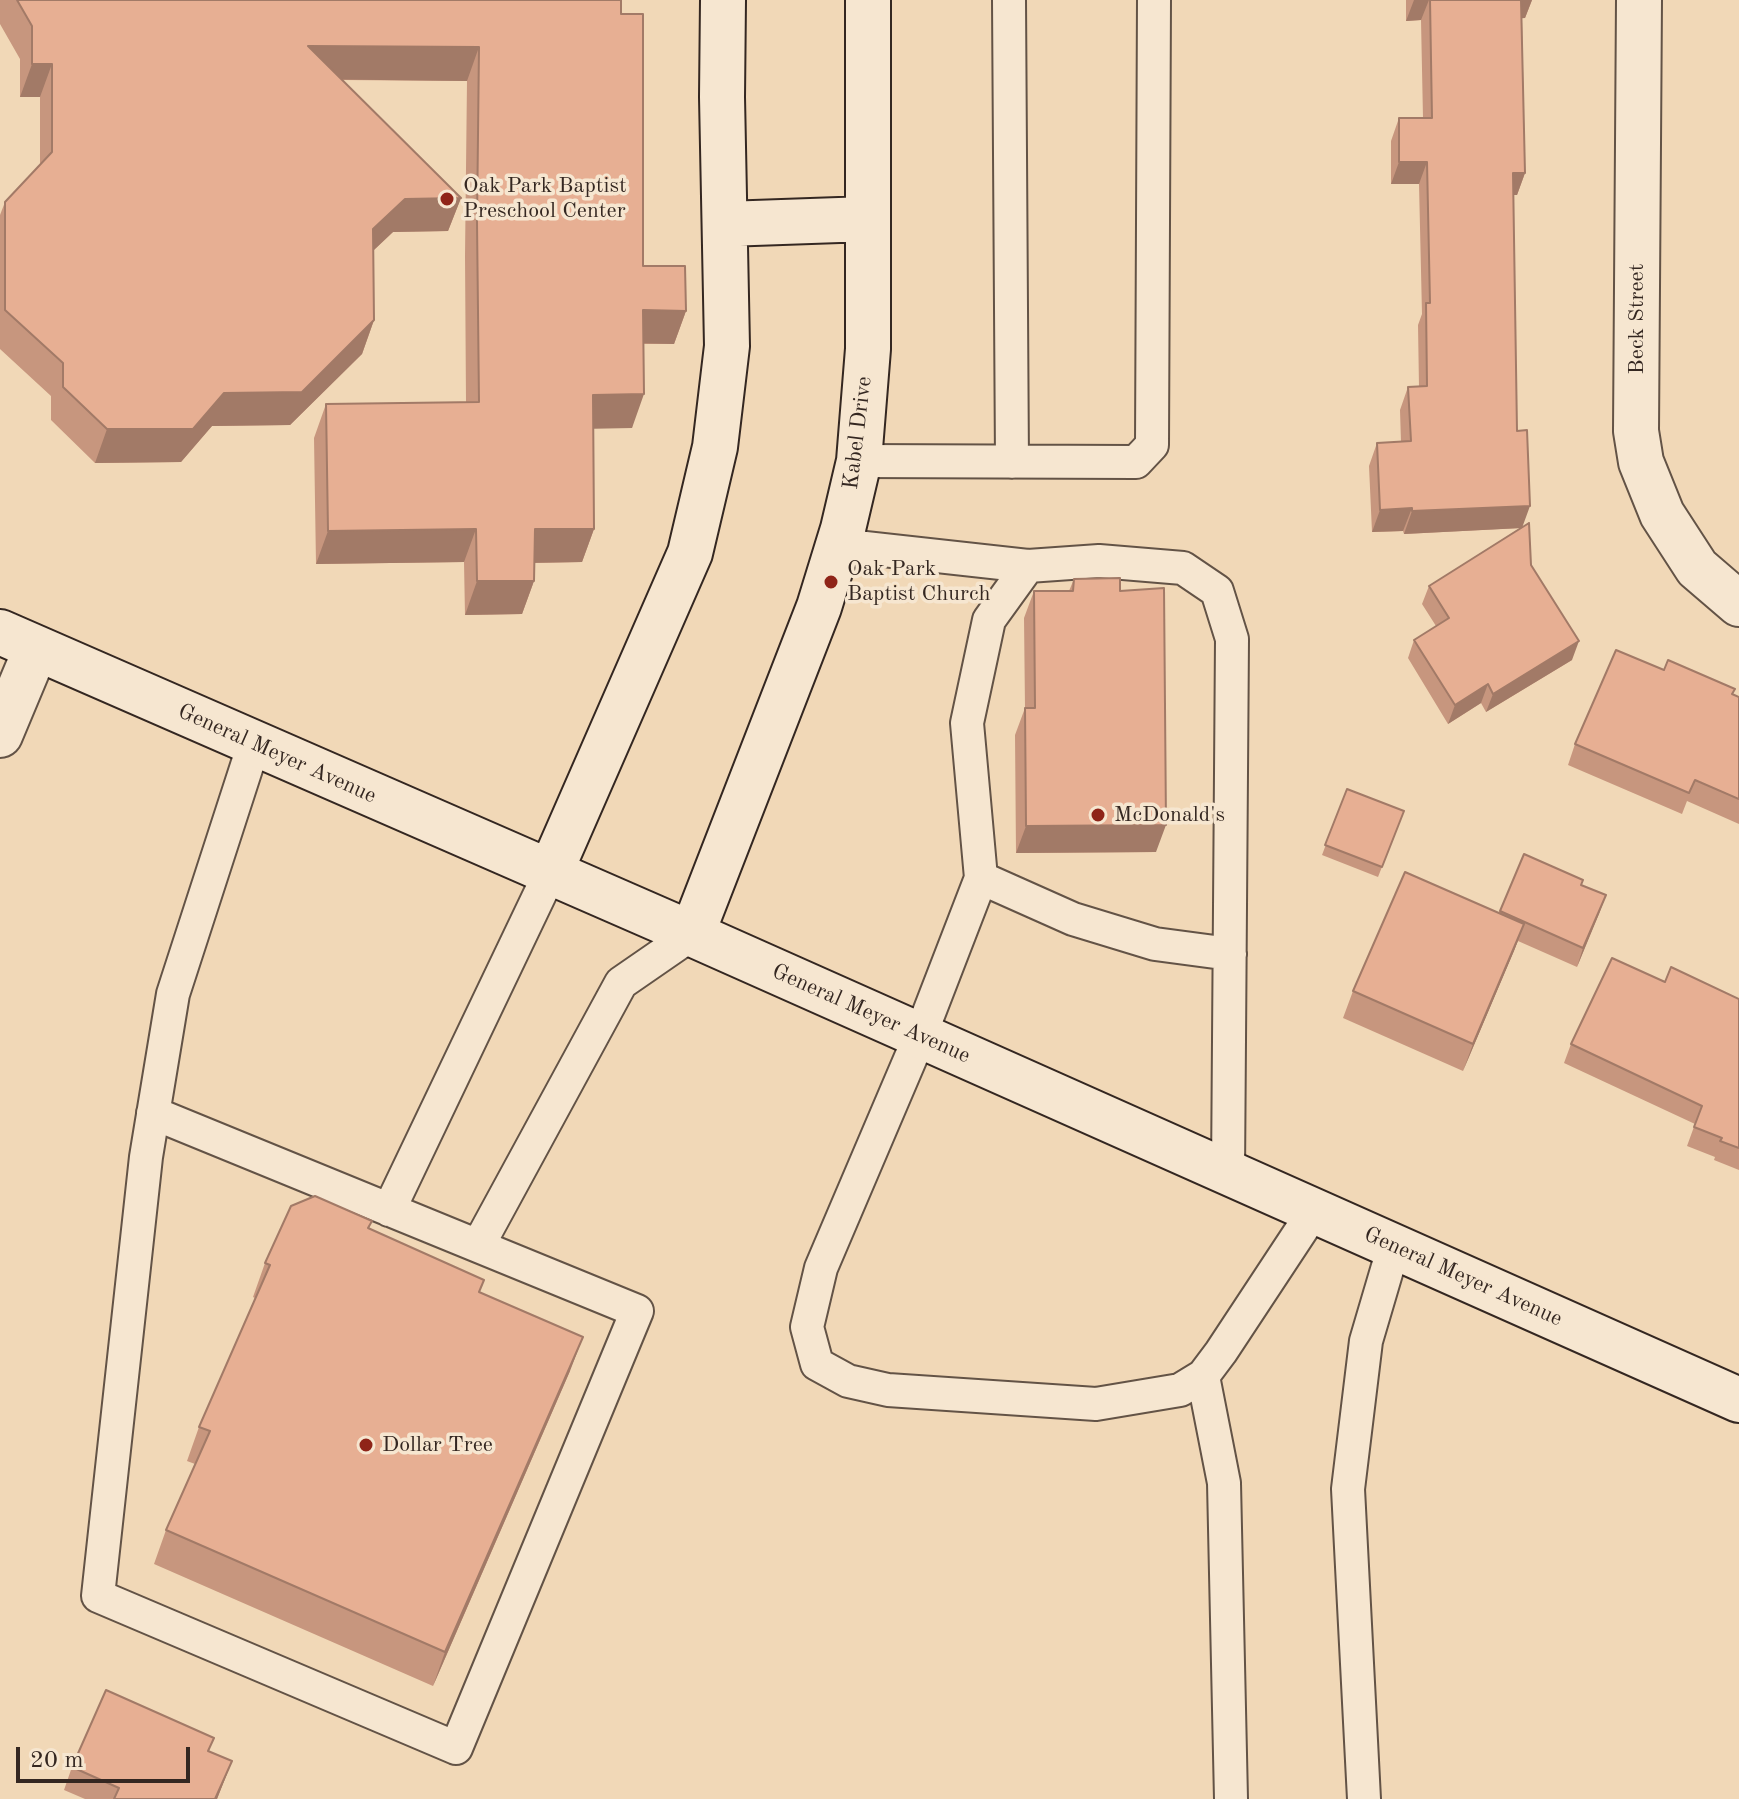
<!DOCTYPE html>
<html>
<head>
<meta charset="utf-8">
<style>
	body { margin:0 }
	#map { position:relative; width:1739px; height:1799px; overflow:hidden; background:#f1d8b7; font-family:"Old Standard TT",serif }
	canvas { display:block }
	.scale { position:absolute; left:16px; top:1747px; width:174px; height:36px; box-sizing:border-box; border:4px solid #342721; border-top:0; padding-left:10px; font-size:24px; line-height:28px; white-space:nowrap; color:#342721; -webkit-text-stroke:6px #f6e6d0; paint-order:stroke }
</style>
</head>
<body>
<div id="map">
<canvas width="1739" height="1799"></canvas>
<div class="scale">20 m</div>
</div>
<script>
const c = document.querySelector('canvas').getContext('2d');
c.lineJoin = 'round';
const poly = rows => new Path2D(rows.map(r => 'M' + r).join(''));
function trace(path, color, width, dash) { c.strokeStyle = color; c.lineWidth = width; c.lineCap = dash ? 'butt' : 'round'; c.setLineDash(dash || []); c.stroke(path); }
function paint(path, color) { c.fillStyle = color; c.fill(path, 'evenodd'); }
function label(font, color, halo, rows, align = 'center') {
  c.font = font + ' "Old Standard TT",serif'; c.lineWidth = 7; c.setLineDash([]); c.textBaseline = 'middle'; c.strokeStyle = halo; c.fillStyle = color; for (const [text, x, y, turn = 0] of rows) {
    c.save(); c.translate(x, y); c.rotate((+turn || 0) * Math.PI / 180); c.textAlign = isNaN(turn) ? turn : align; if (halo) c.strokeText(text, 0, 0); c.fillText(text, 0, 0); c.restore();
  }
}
const lane = poly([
	[1009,0,1012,462],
	[859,461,1136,462,1152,445,1154,0],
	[838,545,1028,566],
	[981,878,1073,919,1155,944,1230,954],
	[153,1113,637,1311,456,1748,98,1596,146,1157,173,994,254,744],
	[1228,1173,1232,639,1217,591,1183,568,1099,561,1028,566,989,620,967,723,981,878,920,1036,821,1268,807,1327,817,1364,848,1381,888,1390,1096,1404,1180,1390,1203,1376,1221,1352,1314,1211],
	[389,1210,550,873],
	[478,1246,621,983,692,934],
	[1203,1376,1224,1483,1231,1799],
	[1364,1799,1348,1489,1366,1341,1394,1246]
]);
const street = poly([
	[1639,0,1636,431,1641,462,1662,514,1697,568,1739,604],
	[0,735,36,649]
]);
const secondary = poly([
	[725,224,868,219],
	[0,632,692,934,1739,1400],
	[550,873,690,553,715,447,727,346,722,97,723,0],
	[692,934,819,607,843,529,859,461,868,349,868,0]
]);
trace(lane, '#635346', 36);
trace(street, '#635346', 48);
trace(secondary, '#342721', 48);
trace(lane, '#f6e6d0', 32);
trace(street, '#f6e6d0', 44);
trace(secondary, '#f6e6d0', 44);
paint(poly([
	[0,0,621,0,643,266,686,311,674,344,643,344,632,428,593,428,594,529,582,562,534,563,534,581,522,614,465,615,464,562,316,564,314,438,326,404,466,402,465,256,467,81,342,80,461,198,448,231,393,232,373,251,374,320,362,354,290,425,212,426,181,462,95,463,51,420,51,396,0,349,0,215,5,202,40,165,40,97,20,97,20,59,0,24],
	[1406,0,1532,0,1525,18,1522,18,1525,173,1517,195,1513,195,1517,431,1522,527,1531,565,1572,660,1486,712,1481,703,1448,724,1408,658,1414,640,1436,626,1422,604,1429,586,1520,528,1404,534,1403,531,1372,532,1369,466,1377,443,1401,442,1400,410,1408,387,1419,387,1418,325,1422,314,1419,184,1391,184,1391,141,1399,118,1423,118,1421,20,1406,21],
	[1074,579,1120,591,1156,852,1016,853,1015,735,1025,708,1024,618,1034,591,1069,591],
	[1664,670,1739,697,1739,824,1687,801,1682,814,1568,765,1575,744],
	[1347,789,1404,811,1378,877,1322,855],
	[1524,854,1581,885,1606,895,1577,967,1518,941,1463,1071,1343,1018,1353,991,1499,913],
	[1665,982,1739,999,1739,1170,1714,1160,1715,1157,1687,1146,1695,1124,1564,1063,1571,1044],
	[372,1221,369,1228,480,1292,570,1371,433,1686,154,1564,166,1530,195,1464,187,1461,199,1427,255,1298,253,1297,265,1263],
	[209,1751,232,1761,217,1799,85,1799,64,1790,72,1767]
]), '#c7967e');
paint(poly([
	[1414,0,1429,0,1421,20,1406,21],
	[1520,0,1532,0,1525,18,1513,19],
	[308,46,479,47,467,81,296,79],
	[32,64,52,64,40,97,20,97],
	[1399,162,1427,162,1419,184,1391,184],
	[1513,173,1525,173,1517,195,1505,195],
	[461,198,448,231,393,232,360,263,373,229,405,199],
	[643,310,686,311,674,344,631,343],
	[374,320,362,354,290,425,212,426,181,462,95,463,107,429,224,393],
	[644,394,632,428,581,429,593,395],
	[1530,506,1522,528,1404,534,1412,511],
	[1412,508,1403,531,1372,532,1380,510],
	[476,529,464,562,316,564,328,531],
	[535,529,594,529,582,562,523,563],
	[477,581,534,581,522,614,465,615],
	[1579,641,1572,660,1486,712,1493,694],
	[1488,684,1481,703,1448,724,1455,705],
	[1166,825,1156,852,1016,853,1026,826],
	[1606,895,1599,914,1577,967,1583,948],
	[1524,924,1514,951,1463,1071,1473,1044],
	[583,1337,570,1371,433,1686,445,1652],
	[232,1761,217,1799,215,1799]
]), '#a27a67');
const building = poly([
	[17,0,621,0,621,14,643,14,643,266,685,266,686,311,643,310,644,394,593,395,594,529,535,529,534,581,477,581,476,529,328,531,326,404,479,402,477,222,479,47,308,46,461,198,405,199,373,229,374,320,302,392,224,393,193,429,107,429,63,387,63,363,5,310,5,202,52,152,52,64,32,64,32,26,17,0],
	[1430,0,1521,0,1525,173,1513,173,1517,431,1527,430,1530,506,1412,511,1412,508,1380,510,1377,443,1411,441,1408,387,1427,386,1426,303,1430,303,1427,162,1399,162,1399,118,1432,118,1430,0],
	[1529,523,1531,565,1579,641,1493,694,1488,684,1455,705,1414,640,1449,618,1429,586,1529,523],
	[1120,578,1120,591,1164,588,1166,825,1026,826,1025,708,1035,708,1034,591,1073,591,1074,579,1120,578],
	[1616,650,1664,670,1668,660,1735,689,1732,694,1739,697,1739,799,1695,780,1689,793,1575,744,1616,650],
	[1347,789,1404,811,1382,867,1325,845,1347,789],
	[1524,854,1583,880,1581,885,1606,895,1583,948,1500,911,1524,854],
	[1405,872,1524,924,1473,1044,1353,991,1405,872],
	[1612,958,1665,982,1671,967,1739,999,1739,1148,1720,1141,1722,1138,1694,1127,1702,1106,1571,1044,1612,958],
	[315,1196,372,1221,368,1228,484,1280,479,1292,583,1337,445,1652,166,1530,210,1431,199,1427,270,1265,265,1263,291,1206,315,1196],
	[106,1690,214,1738,208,1751,232,1761,215,1799,114,1799,119,1788,72,1767,106,1690]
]);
paint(building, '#e7af93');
trace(building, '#a27a67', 2);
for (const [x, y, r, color] of [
	[447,199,8,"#8f2418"],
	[831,582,8,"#8f2418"],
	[1098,815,8,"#8f2418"],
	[366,1445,8,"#8f2418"]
]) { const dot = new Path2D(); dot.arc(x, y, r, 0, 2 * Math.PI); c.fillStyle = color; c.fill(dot); trace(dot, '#f6e6d0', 3); }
label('22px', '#342721', '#f6e6d0', [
	["Oak Park Baptist",463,186],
	["Preschool Center",463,211],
	["Oak Park",847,569],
	["Baptist Church",847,594],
	["McDonald's",1114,815],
	["Dollar Tree",382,1445]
], 'left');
label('22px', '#342721', '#f6e6d0', [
	["Beck Street",1637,319,-90],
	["Kabel Drive",858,433,-83],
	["General Meyer Avenue",277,754,24],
	["General Meyer Avenue",871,1014,24],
	["General Meyer Avenue",1463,1277,24]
]);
</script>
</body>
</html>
